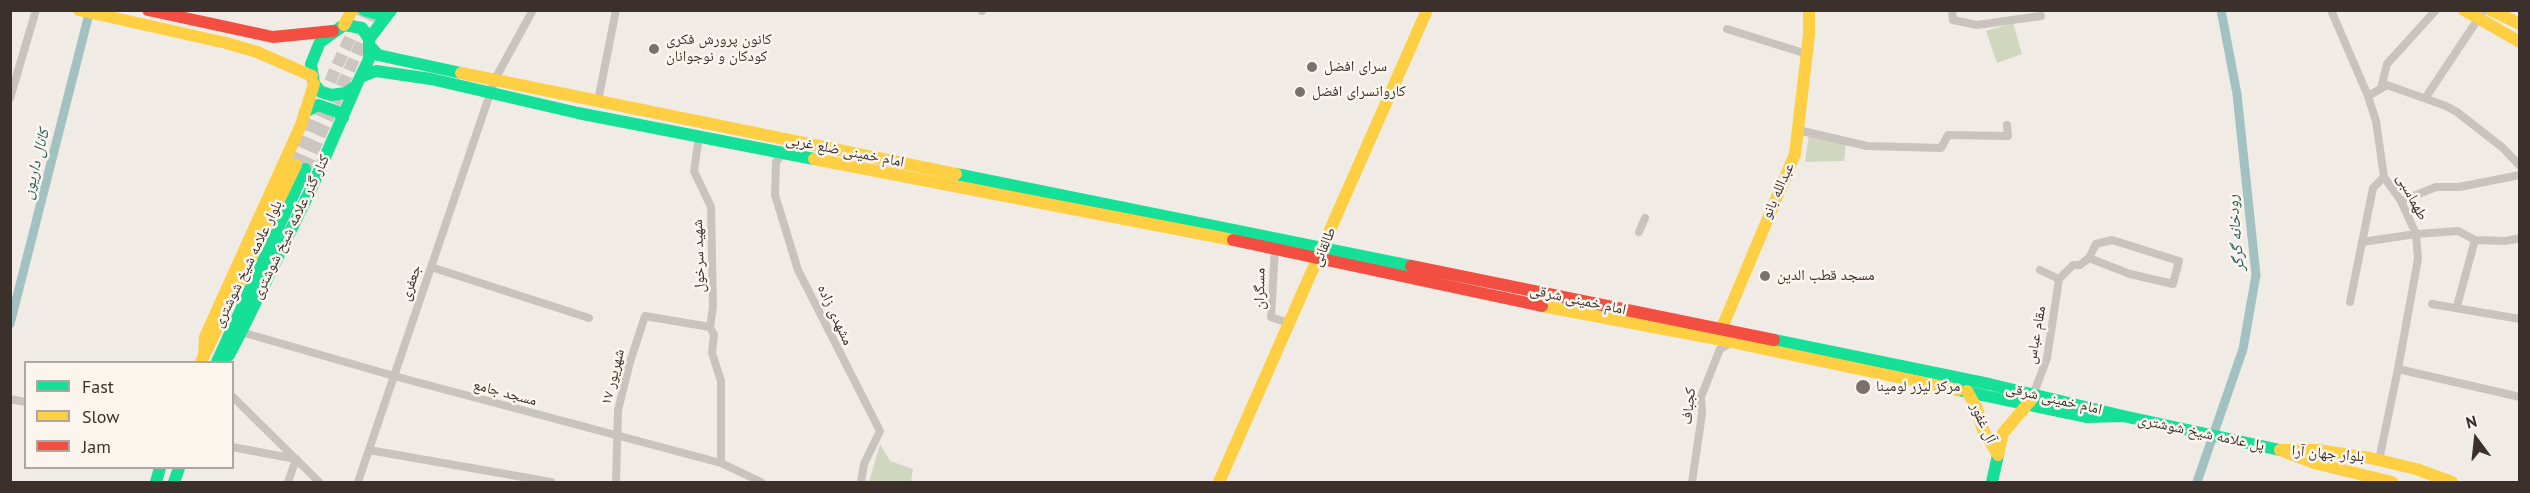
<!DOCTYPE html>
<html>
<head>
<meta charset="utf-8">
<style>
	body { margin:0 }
	#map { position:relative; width:2530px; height:493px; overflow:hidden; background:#f0ebe5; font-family:"PT Sans",sans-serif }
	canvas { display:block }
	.frame { position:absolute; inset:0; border:12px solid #3b302b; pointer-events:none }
	.legend { position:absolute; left:24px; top:361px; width:210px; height:108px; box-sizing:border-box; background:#fbf5ee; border:2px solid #aea6a0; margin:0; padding:8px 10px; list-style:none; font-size:18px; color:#3b302b }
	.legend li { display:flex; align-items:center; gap:12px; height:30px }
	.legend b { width:30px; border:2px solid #aea6a0 }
	.north { position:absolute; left:2446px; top:409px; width:60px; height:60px; -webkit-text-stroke:4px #fbf5ee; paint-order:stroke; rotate:345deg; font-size:16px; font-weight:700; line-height:24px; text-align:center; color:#3b302b }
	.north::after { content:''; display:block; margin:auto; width:21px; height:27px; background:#3b302b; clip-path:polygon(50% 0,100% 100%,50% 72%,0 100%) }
</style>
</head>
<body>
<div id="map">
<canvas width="2530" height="493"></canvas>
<div class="frame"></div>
<ul class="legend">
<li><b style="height:8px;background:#16e098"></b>Fast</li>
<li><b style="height:8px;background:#ffcf43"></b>Slow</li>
<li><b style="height:8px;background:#f24e42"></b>Jam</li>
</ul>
<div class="north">N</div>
</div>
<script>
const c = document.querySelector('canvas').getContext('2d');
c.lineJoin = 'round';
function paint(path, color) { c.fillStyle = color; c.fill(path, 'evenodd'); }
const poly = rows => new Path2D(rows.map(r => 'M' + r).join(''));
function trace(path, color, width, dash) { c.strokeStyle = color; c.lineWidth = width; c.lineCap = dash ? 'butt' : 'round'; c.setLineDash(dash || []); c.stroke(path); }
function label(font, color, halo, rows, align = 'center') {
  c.font = font + ' "PT Sans","Noto Naskh Arabic",sans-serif'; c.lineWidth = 5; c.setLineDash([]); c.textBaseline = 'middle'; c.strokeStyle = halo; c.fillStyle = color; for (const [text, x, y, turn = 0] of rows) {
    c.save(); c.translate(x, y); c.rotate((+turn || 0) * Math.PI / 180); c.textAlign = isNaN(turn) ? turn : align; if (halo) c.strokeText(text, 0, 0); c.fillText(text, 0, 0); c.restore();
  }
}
paint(poly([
	[2013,23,2022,54,1997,63,1986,31],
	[1809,134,1846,143,1844,161,1805,162],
	[880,444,890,461,913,469,911,482,869,482]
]), '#d1d6bf');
trace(poly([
	[10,324,90,10],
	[2197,482,2243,349,2256,275,2237,94,2221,10]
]), '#a1c2c1', 9);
trace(poly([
	[296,165,335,70,363,10],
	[305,169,376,10]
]), '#ccc6c0', 12, [12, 6]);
trace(poly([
	[1952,10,1953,20,1977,25,2041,16],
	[2331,10,2368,96,2376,121,2384,177,2401,201,2416,234,2418,259,2398,369],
	[982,11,982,10],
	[1727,29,1807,54],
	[2381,88,2387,64,2436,10],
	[2368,96,2387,85,2446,106,2457,112,2503,148,2520,166],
	[2426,97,2484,10],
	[10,98,36,10],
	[598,101,616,10],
	[1798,130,1867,146,1941,148,1948,135,2008,136,2007,125],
	[783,153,776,162,775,195,798,270,880,431,864,464,861,482],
	[2401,201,2436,187,2459,187,2520,175],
	[1639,232,1645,218],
	[2362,242,2416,234,2458,231,2475,240,2506,241,2520,238],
	[1275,248,1271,317,1285,322],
	[431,267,589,318],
	[2040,270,2059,279],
	[2059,279,2073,265,2080,265,2089,258,2130,274,2173,284,2179,261,2112,240,2096,244,2089,258],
	[2350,302,2373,188,2384,177],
	[2432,304,2520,319],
	[2457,306,2475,240],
	[710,327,714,335,712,353,721,381,721,463],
	[241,332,394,376,721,463,761,482],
	[2034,393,2047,358,2059,279],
	[232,396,319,482],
	[10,399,26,402],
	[232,447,296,459,288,482],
	[369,450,551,482],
	[2379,460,2398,369,2520,397],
	[358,482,495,79,533,10],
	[616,482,618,410,630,362,645,316,710,327,713,307,711,207,694,171,699,136],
	[1692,482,1702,414,1701,397,1720,349,1732,342]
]), '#c9c3be', 8);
trace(poly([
	[364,10,381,15,390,12],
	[344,25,362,28,369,39,369,59,356,86,346,93,331,95,321,92,314,84,311,64,320,42,344,25],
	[369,39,391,10],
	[370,46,378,55,461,73],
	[363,76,376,71,431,79,578,113,814,159],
	[305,112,318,105,338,112,343,118],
	[956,174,1411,266],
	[1774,340,1989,384,2123,416,2086,417,1958,390],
	[217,362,305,169],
	[218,362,229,355,241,332,312,187,356,86],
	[2123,416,2280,450],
	[156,482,160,468],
	[174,482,179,468],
	[1992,482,1998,455]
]), '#16e098', 12);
trace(poly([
	[79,10,226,43,257,52,312,76],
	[2464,10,2520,42],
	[2491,10,2520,24],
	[344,25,352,10],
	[461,73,956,174],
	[814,159,1233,240],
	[1542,306,1717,339,1958,390],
	[1721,330,1795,154,1809,35,1809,10],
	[204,355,205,337,301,125,314,84],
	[201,362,296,165],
	[1967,391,1977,409,1983,430,1998,455,2003,433,2031,400],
	[1219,482,1427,10],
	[2392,482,2314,463,2280,450,2317,450,2370,458,2416,469,2452,482]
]), '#ffcf43', 12);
trace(poly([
	[148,10,273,37,333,31],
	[1233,240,1542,306],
	[1411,266,1774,340]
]), '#f24e42', 12);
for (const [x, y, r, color] of [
	[654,49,6,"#7a716c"],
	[1312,67,6,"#7a716c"],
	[1300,92,6,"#7a716c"],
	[1765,276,6,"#7a716c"],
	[1863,387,8,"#7a716c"]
]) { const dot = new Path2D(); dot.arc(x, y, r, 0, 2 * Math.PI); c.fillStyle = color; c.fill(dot); trace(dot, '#fbf5ee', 2); }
label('15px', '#3b302b', '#fbf5ee', [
	["کانون پرورش فکری",666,40],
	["کودکان و نوجوانان",666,57],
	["سرای افضل",1324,67],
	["کاروانسرای افضل",1312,92],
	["مسجد قطب الدین",1777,276],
	["مرکز لیزر لومینا",1876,387]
], 'left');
label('15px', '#3b302b', '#fbf5ee', [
	["امام خمینی ضلع غربی",845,151,11],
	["عبدالله بانو",1778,191,-66],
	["طهماسبی",2412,197,62],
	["کنار گذر علامه شیخ شوشتری",291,227,-64],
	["طالقانی",1324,247,-67],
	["شهید سرخول",699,256,-92],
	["بلوار علامه شیخ شوشتری",248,264,-64],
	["جعفری",411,283,-71],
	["مسگران",1260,289,-89],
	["امام خمینی شرقی",1578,300,12],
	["مشهدی زاده",835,315,65],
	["مقام عباس",2036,335,-80],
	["۱۷ شهریور",613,377,-76],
	["مسجد جامع",505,393,15],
	["امام خمینی شرقی",2054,399,13],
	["کجباف",1689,406,-84],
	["آل غفور",1983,423,66],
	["پل علامه شیخ شوشتری",2201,433,12],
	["بلوار جهان آرا",2328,454,5]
]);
label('italic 16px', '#1f5a5e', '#fbf5ee', [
	["کانال داریون",36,164,-76],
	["رودخانه گرگر",2236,233,-95]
]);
</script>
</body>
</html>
